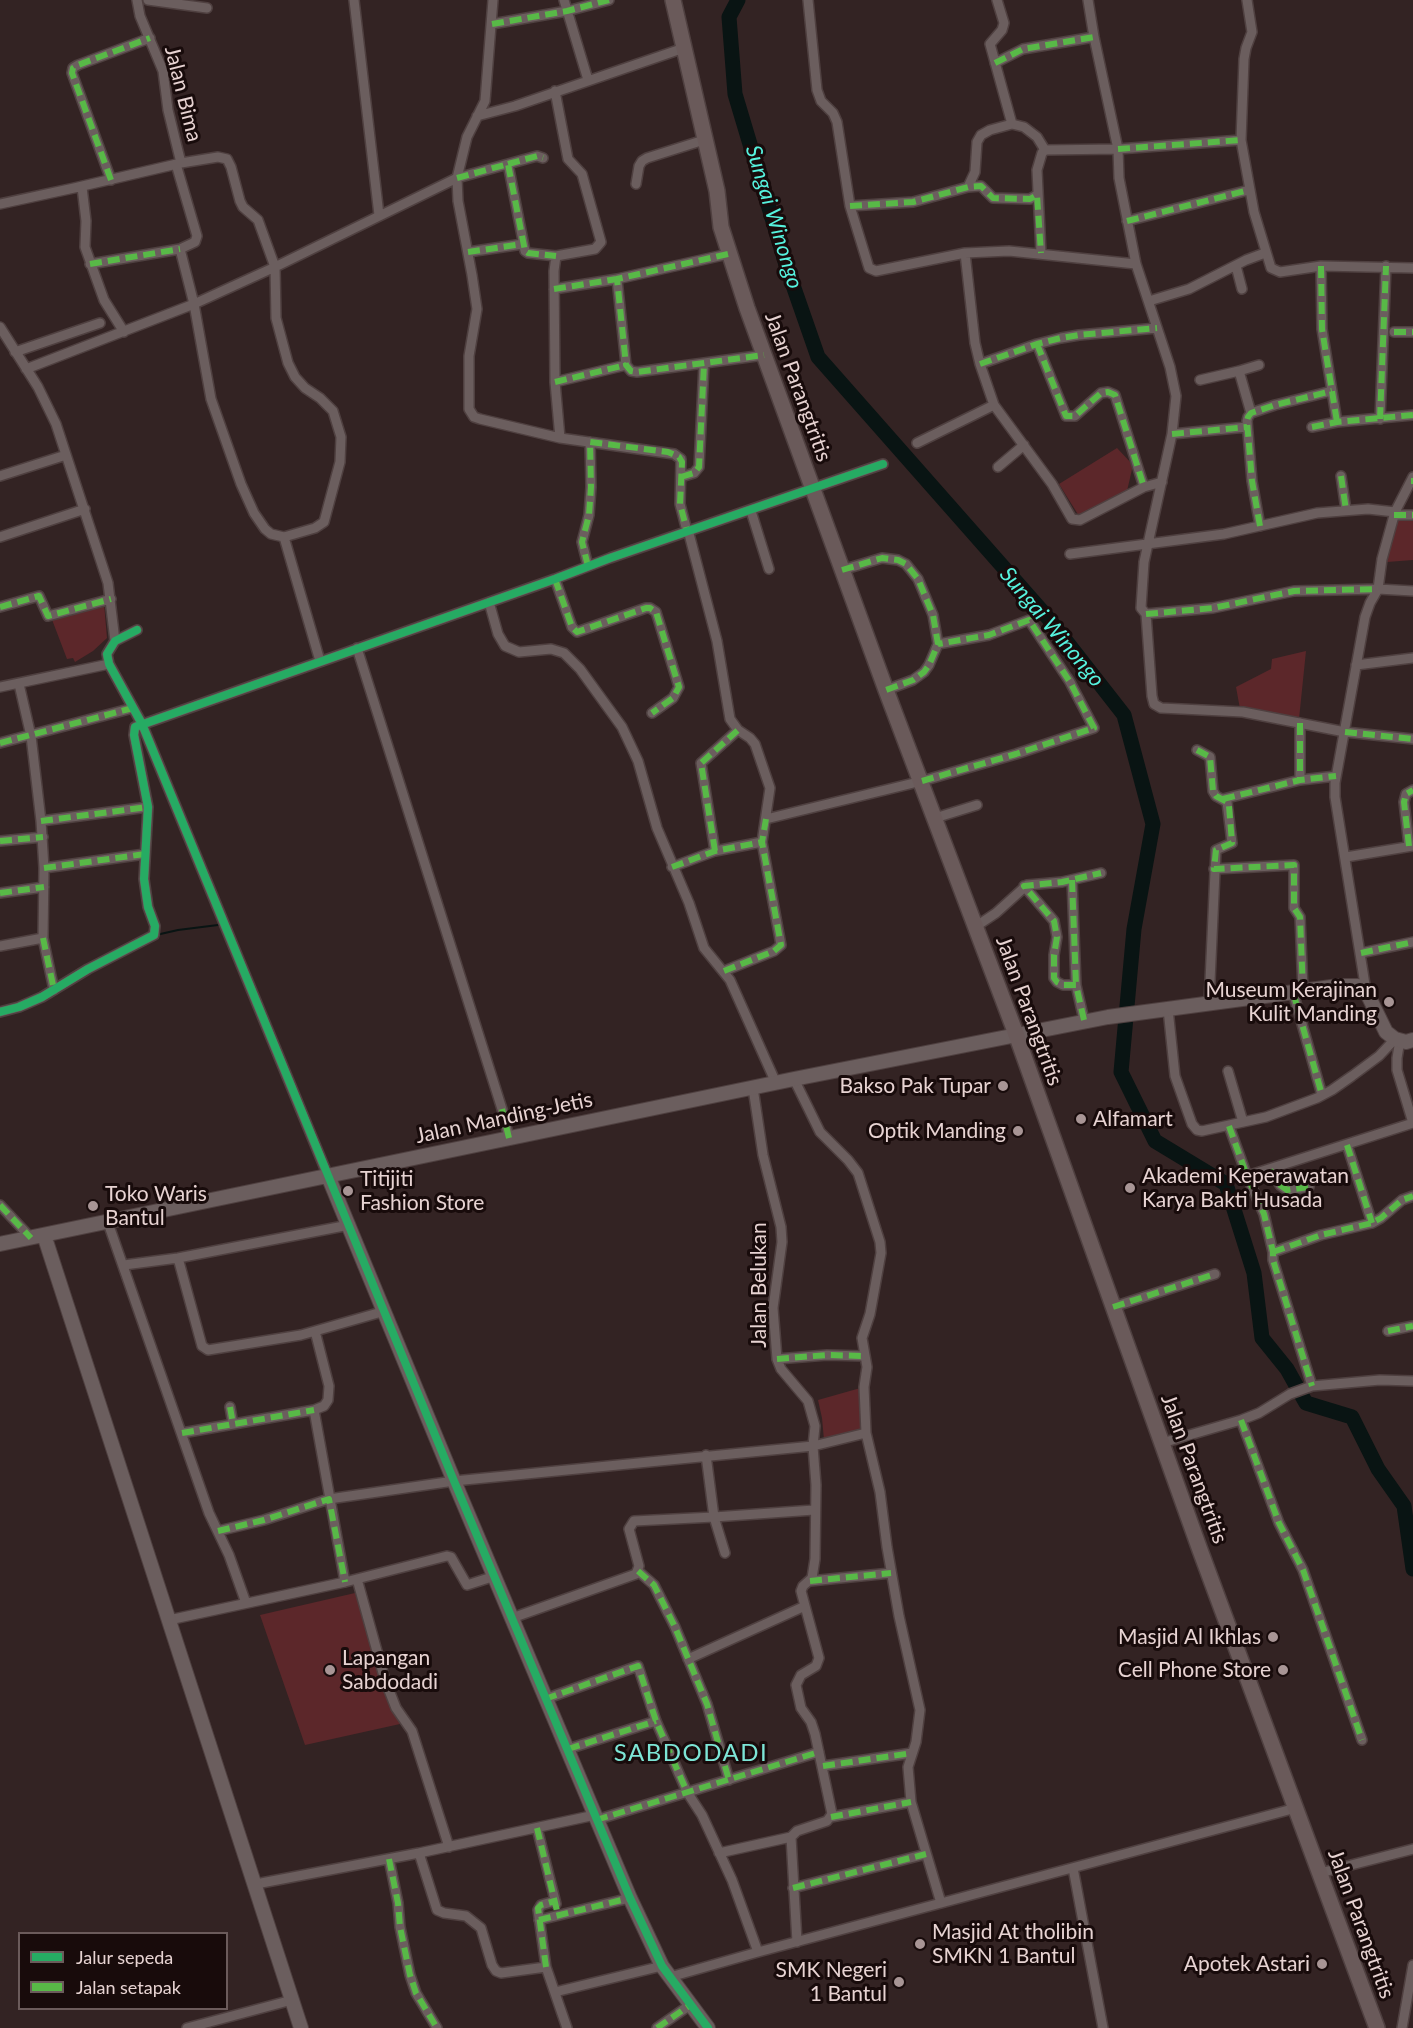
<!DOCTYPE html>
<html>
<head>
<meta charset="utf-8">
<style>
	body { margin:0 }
	#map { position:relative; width:1413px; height:2028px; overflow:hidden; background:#332323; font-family:Lato,sans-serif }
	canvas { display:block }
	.legend { position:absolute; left:18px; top:1932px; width:210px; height:78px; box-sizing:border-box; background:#180b0b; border:2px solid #6b5b5b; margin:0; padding:8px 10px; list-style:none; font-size:18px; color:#e7d3d2 }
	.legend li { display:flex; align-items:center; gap:12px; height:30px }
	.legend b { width:30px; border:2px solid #6b5b5b }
</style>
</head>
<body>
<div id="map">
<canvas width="1413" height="2028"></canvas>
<ul class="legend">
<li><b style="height:8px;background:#26ab63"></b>Jalur sepeda</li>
<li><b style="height:8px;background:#58b947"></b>Jalan setapak</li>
</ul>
</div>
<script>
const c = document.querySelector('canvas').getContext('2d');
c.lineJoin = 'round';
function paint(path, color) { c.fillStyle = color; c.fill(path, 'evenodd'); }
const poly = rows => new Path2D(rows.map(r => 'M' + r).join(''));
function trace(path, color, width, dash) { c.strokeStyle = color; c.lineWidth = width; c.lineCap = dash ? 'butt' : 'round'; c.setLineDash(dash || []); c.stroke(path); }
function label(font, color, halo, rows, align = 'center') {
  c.font = font + ' Lato,sans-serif'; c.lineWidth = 6; c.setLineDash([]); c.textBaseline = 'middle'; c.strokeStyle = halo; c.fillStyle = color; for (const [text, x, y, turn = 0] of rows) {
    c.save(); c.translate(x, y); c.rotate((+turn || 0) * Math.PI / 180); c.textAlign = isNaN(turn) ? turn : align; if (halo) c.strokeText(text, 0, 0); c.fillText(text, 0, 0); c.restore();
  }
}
paint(poly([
	[1117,448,1133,465,1127,491,1079,516,1059,484],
	[1413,517,1413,560,1387,562,1394,518],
	[104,603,107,638,93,651,75,662,73,658,67,659,51,617],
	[1306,651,1299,719,1240,709,1236,687,1271,669,1272,659],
	[864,1387,865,1431,824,1440,822,1418,818,1400],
	[355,1593,400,1724,305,1745,260,1615]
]), '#5c272a');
trace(poly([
	[156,935,178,930,218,925]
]), '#091413', 2);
trace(poly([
	[738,0,729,17,735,94,787,268,818,357,1049,619,1124,715,1153,824,1134,929,1121,1072,1155,1141,1226,1184,1254,1273,1262,1338,1287,1369,1306,1403,1352,1417,1378,1469,1404,1506,1413,1569]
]), '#091413', 15);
const street = poly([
	[137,0,140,16,163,71,168,110,181,163],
	[148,0,207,8],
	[354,0,379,215],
	[493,0,485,101,467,137,457,178,458,201,472,275,477,309,469,356,469,409,474,417,480,419,560,438,674,454,681,459,680,504,687,531],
	[564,0,588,80],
	[808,0,817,90,821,101,833,113,837,122,850,206,869,268,876,271,965,253,1009,251,1136,264],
	[997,0,1004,23,1002,30,990,44,1012,124],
	[1088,0,1094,37,1118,149,1119,178,1136,264,1170,367,1176,396,1172,434,1144,562,1141,608,1146,614,1152,696,1154,704,1161,708,1243,712,1345,732,1413,739],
	[1247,0,1252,32,1246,48,1244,59,1241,140,1254,212,1271,268,1280,272,1321,266,1413,268],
	[492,24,567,11,609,0],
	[995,63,1023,49,1094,37],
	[555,91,568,159,582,174,601,242,595,249,556,256,554,271,555,382,560,438],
	[477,116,515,106,684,48],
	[176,164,197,236,195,242,180,249,194,304,211,399,241,484,254,513,265,529,271,534,284,537,320,661],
	[508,164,537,156,543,158],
	[111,180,72,73,73,68,78,65,150,38],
	[636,184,639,166,642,161,647,158,704,140],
	[82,187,86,221,85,247,104,300,124,332],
	[968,187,975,172,977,142,981,135,990,130,1012,124,1024,127,1037,137,1045,150],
	[0,204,74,188,181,163,218,157,227,159,231,167,240,201,243,207,258,220,275,267,276,318,288,363,295,377,305,388,320,398,333,411,341,437,340,462,324,522,315,528,284,537],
	[850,206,913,202,968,187,981,186,993,198,1030,199,1037,195],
	[1127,221,1249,190],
	[468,252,523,244],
	[965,253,975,343,980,364,994,405,1052,484,1072,519,1080,520,1144,487,1162,482],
	[1041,253,1037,170,1042,153,1045,150,1118,149,1241,140],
	[728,254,617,279,626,365,631,371,637,372,764,355],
	[90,264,180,249],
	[1236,266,1242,289],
	[1321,266,1322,329,1337,422],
	[554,289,617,279],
	[1149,301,1189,289,1246,260,1265,253],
	[0,327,38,387,56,424,108,583,115,641],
	[1394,332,1413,332],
	[1037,344,1066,416,1075,416,1101,393,1108,392,1115,395,1144,487],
	[15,352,100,323],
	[980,364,1037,344,1061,338,1079,335,1157,328],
	[26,369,194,304,275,267,457,178,508,164,525,251,528,253,556,256],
	[1239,371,1259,365],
	[1200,380,1239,371,1251,413],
	[555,382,626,365],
	[1380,419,1386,266],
	[1312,427,1337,422,1413,415],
	[1172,434,1247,427],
	[917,443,994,405],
	[998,467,1024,445],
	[0,476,66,455],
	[1341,476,1346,510],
	[681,477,694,473,699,467,704,364],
	[751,511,769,569],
	[1394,515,1413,515],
	[1260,526,1252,481,1247,421,1248,417,1251,413,1275,405,1332,391],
	[688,530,717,641,730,719,738,730,750,738,755,744,770,788,762,842,781,945,774,951,724,971],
	[0,537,85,509],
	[1070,554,1224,534,1317,513,1368,509,1395,512],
	[588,566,582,542,589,515,591,487,590,442],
	[842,570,882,558,898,560,906,564,918,579,933,615,938,644,929,665,924,672,913,680,886,690],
	[555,579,572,627,577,632,646,608,650,608,656,612,679,687,673,698,652,713],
	[489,602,498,634,505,646,519,652,551,649,564,653,580,669,622,727,638,761,657,828,689,903,704,948,730,980,776,1083],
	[0,607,39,596,48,616,111,599],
	[1146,614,1213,608,1294,591,1378,589,1413,591],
	[137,630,115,641,107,654,109,664,142,724,328,1176],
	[357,648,502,1109,509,1138],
	[1356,665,1413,658],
	[19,684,31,736,41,821,44,868,43,938,54,990],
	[0,687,109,664],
	[1300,723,1300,780],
	[0,743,133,708],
	[1197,750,1210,757,1213,791,1216,796,1227,802,1232,843,1216,850,1209,1003],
	[1223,799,1300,780,1336,776],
	[935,818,977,805],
	[766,819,922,781,1016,754,1094,728,1070,682,1029,620,989,635,938,644],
	[41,821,148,807],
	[0,841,43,837],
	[1409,846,1404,802,1406,794,1413,790],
	[715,851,701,763,738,730],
	[1346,857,1413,846],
	[672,867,715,851,762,842],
	[44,868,145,854],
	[1214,869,1294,865,1294,908,1300,917,1303,991],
	[1072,880,1076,985],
	[1024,886,1054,921,1057,937,1054,955,1054,978,1057,982,1063,985,1076,985,1084,1020],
	[0,893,44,887],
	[975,927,996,913,1027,885,1062,882,1101,873],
	[0,946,43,938],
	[1361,953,1413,942],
	[1366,991,1335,797,1335,783,1365,617,1370,603,1378,589,1382,559,1395,512,1413,477],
	[1293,992,1322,1095],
	[1168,1009,1175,1076,1192,1124,1197,1130,1202,1131,1266,1117,1317,1098,1332,1090,1352,1076,1379,1056,1395,1039],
	[0,1012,19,1007,42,997,88,969,154,935,155,926,148,907,144,879,148,807,134,735,135,727,555,579,610,558,883,464],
	[1400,1040,1397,1058,1397,1070,1413,1123],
	[1228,1071,1243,1122],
	[794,1079,820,1132,848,1160,858,1173,880,1242,881,1253,870,1314,862,1338,867,1367,864,1387,866,1433,880,1492,887,1547,899,1616,920,1710,916,1742,908,1767,911,1802,941,1903],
	[753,1088,763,1155,781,1227,782,1242,773,1308,777,1359,781,1369,808,1401,815,1426,813,1446,816,1485,815,1559,812,1578,803,1586,801,1591,819,1658,816,1666,801,1675,796,1685,801,1708,811,1722,815,1734,832,1814,827,1821,797,1831,791,1837,797,1942],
	[1229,1126,1247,1176,1264,1214,1273,1252,1273,1260,1312,1386],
	[1347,1145,1372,1223],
	[1270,1170,1280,1185,1287,1190,1309,1187],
	[1247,1176,1413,1123],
	[0,1205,31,1238],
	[107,1220,209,1513,229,1555,246,1603],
	[1273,1252,1321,1235,1372,1223,1381,1218,1402,1200,1413,1196],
	[178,1258,202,1346,208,1350,301,1335,385,1311],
	[124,1265,178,1258,349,1225],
	[1113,1307,1215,1274],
	[1388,1331,1413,1326],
	[777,1359,827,1355,865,1356],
	[230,1407,233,1424],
	[314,1410,345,1582],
	[1241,1420,1279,1523,1303,1570,1362,1740],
	[182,1433,314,1410,324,1406,328,1400,329,1386,315,1331],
	[1162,1443,1241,1420,1259,1413,1290,1394,1312,1386,1380,1380,1413,1381],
	[218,1531,264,1520,329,1499,454,1481,813,1446,866,1433],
	[725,1553,714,1517,814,1510],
	[638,1571,654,1585,675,1627,707,1704,729,1780],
	[357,1579,385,1680,396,1708,412,1731,449,1847],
	[810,1581,891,1573],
	[512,1618,636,1574,639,1566,629,1529,634,1521,714,1517,706,1455],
	[169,1620,345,1582,447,1556,451,1557,467,1585,495,1576],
	[688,1659,805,1606],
	[545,1699,638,1666,656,1721,687,1792,702,1815,732,1880,758,1952],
	[568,1749,656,1721],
	[823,1766,912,1753],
	[831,1817,911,1802],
	[596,1820,819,1752],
	[537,1828,556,1904],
	[419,1853,437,1910,444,1913,466,1916,481,1928,492,1965,496,1971,501,1973,546,1967],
	[719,1853,791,1837],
	[389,1859,398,1903,400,1927,410,1975,416,1993,437,2028],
	[1073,1868,1103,2028],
	[1320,1873,1413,1849],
	[256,1884,419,1853,595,1815],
	[793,1888,926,1854],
	[555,1901,541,1905,538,1910,546,1967,567,2028],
	[539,1920,630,1898],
	[670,1977,758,1952,1296,1808],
	[555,1992,662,1966],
	[187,2028,292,2000],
	[657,2028,690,2005],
	[1402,2028,1413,1965]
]);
const secondary = poly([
	[328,1176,454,1481,630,1898,662,1966,708,2028],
	[44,1235,301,2028],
	[0,1244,794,1079,1108,1017,1339,986,1358,986,1366,991,1386,1032,1395,1039,1406,1042,1413,1040]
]);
const primary = poly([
	[673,0,717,191,721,227,747,308,886,690,1016,1034,1200,1550,1377,2028]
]);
trace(street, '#4f4040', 12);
trace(secondary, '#4f4040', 16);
trace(primary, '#4f4040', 18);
trace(street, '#6b5e5e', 9);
trace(secondary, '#6b5e5e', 14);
trace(primary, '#6a5a5a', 15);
trace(poly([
	[492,24,567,11,609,0],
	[995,63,1023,49,1094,37],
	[1118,149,1241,140],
	[508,164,537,156,543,158],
	[457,178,508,164,525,251,528,253,556,256],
	[111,180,72,73,73,68,78,65,150,38],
	[850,206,913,202,968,187,981,186,993,198,1030,199,1037,195,1041,253],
	[1127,221,1249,190],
	[468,252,523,244],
	[728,254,617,279,626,365,631,371,637,372,764,355],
	[90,264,180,249],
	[1321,266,1322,329,1337,422],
	[554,289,617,279],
	[1394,332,1413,332],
	[1037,344,1066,416,1075,416,1101,393,1108,392,1115,395,1144,487],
	[980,364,1037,344,1061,338,1079,335,1157,328],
	[555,382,626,365],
	[1380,419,1386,266],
	[1312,427,1337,422,1413,415],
	[1172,434,1247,427],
	[1341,476,1346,510],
	[681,477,694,473,699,467,704,364],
	[1411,481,1413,481],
	[1394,515,1413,515],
	[1260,526,1252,481,1247,421,1248,417,1251,413,1275,405,1332,391],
	[588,566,582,542,589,515,591,487,590,442,668,452,679,457,682,462,680,504,687,531],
	[842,570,882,558,898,560,906,564,918,579,933,615,938,644,929,665,924,672,913,680,886,690],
	[555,579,572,627,577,632,646,608,650,608,656,612,679,687,673,698,652,713],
	[0,607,39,596,48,616,111,599],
	[1146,614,1213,608,1294,591,1378,589],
	[1300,723,1300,780],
	[1345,732,1413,739],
	[0,743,133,708],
	[1197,750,1210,757,1213,791,1216,796,1227,802,1229,806,1232,843,1216,850,1214,869,1294,865,1294,908,1300,917,1303,991],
	[922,781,1016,754,1094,728,1070,682,1029,620,989,635,938,644],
	[1223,799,1300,780,1336,776],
	[41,821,148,807],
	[0,841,43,837],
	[1409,846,1404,802,1406,794,1413,790],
	[715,851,701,763,738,730],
	[672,867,715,851,762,842],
	[44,868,145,854],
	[1072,880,1076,985],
	[0,893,44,887],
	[43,938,54,990],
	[1361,953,1413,942],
	[724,971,774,951,781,945,762,842,766,819],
	[1293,992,1322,1095],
	[1084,1020,1076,985,1063,985,1057,982,1054,978,1054,955,1057,937,1054,921,1024,886,1062,882,1101,873],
	[502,1109,509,1138],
	[1229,1126,1247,1176,1264,1214,1273,1252,1273,1260,1312,1386],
	[1347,1145,1372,1223],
	[1270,1170,1280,1185,1287,1190,1309,1187],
	[0,1205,31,1238],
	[1273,1252,1321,1235,1372,1223,1381,1218,1402,1200,1413,1196],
	[1113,1307,1215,1274],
	[1388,1331,1413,1326],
	[777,1359,827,1355,865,1356],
	[230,1407,233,1424],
	[1241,1420,1279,1523,1303,1570,1362,1740],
	[182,1433,314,1410],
	[218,1531,264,1520,329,1499,345,1582],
	[638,1571,654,1585,675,1627,707,1704,729,1780],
	[810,1581,891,1573],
	[545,1699,638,1666,656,1721,687,1792],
	[568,1749,656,1721],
	[823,1766,912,1753],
	[831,1817,911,1802],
	[596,1820,819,1752],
	[537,1828,558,1915],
	[389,1859,398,1903,400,1927,410,1975,416,1993,437,2028],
	[793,1888,926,1854],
	[539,1920,630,1898],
	[546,1967,538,1908,541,1905,555,1901],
	[657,2028,690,2005]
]), '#58b947', 6, [12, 6]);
trace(poly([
	[137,630,115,641,107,654,109,664,142,724,454,1481,630,1898,662,1966,708,2028],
	[0,1012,19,1007,42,997,88,969,154,935,155,926,148,907,144,879,148,807,134,735,135,727,555,579,610,558,883,464]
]), '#26ab63', 8);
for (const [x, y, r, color] of [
	[1389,1002,6,"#a89595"],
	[1003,1086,6,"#a89595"],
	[1081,1119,6,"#a89595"],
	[1018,1131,6,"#a89595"],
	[1130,1188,6,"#a89595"],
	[348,1191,6,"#a89595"],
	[93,1206,6,"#a89595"],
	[1273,1637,6,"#a89595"],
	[330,1670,6,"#a89595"],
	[1283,1670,6,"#a89595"],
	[920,1944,6,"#a89595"],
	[1322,1964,6,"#a89595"],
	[899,1982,6,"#a89595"]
]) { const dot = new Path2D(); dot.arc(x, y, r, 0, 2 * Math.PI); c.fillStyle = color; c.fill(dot); trace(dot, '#180b0b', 2); }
label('21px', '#e7d3d2', '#180b0b', [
	["Jalan Bima",183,94,76],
	["Jalan Parangtritis",798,387,70],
	["Jalan Parangtritis",1029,1011,70],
	["Jalan Manding-Jetis",504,1118,-12],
	["Jalan Belukan",759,1285,-90],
	["Jalan Parangtritis",1194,1469,70],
	["Jalan Parangtritis",1361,1924,70]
]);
label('21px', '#e7d3d2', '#180b0b', [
	["Museum Kerajinan",1377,990],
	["Kulit Manding",1377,1014],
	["Bakso Pak Tupar",991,1086],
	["Alfamart",1093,1119,"left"],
	["Optik Manding",1006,1131],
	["Akademi Keperawatan",1142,1176,"left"],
	["Karya Bakti Husada",1142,1200,"left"],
	["Titijiti",360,1179,"left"],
	["Fashion Store",360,1203,"left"],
	["Toko Waris",105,1194,"left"],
	["Bantul",105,1218,"left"],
	["Masjid Al Ikhlas",1261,1637],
	["Lapangan",342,1658,"left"],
	["Sabdodadi",342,1682,"left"],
	["Cell Phone Store",1271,1670],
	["Masjid At tholibin",932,1932,"left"],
	["SMKN 1 Bantul",932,1956,"left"],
	["Apotek Astari",1310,1964],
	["SMK Negeri",887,1970],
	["1 Bantul",887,1994]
], 'right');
label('italic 22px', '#56f2de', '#180b0b', [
	["Sungai Winongo",774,217,73],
	["Sungai Winongo",1052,627,50]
]);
c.letterSpacing = '1.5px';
label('24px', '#7de5d6', '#180b0b', [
	["SABDODADI",691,1753]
]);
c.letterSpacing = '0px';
</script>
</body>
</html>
